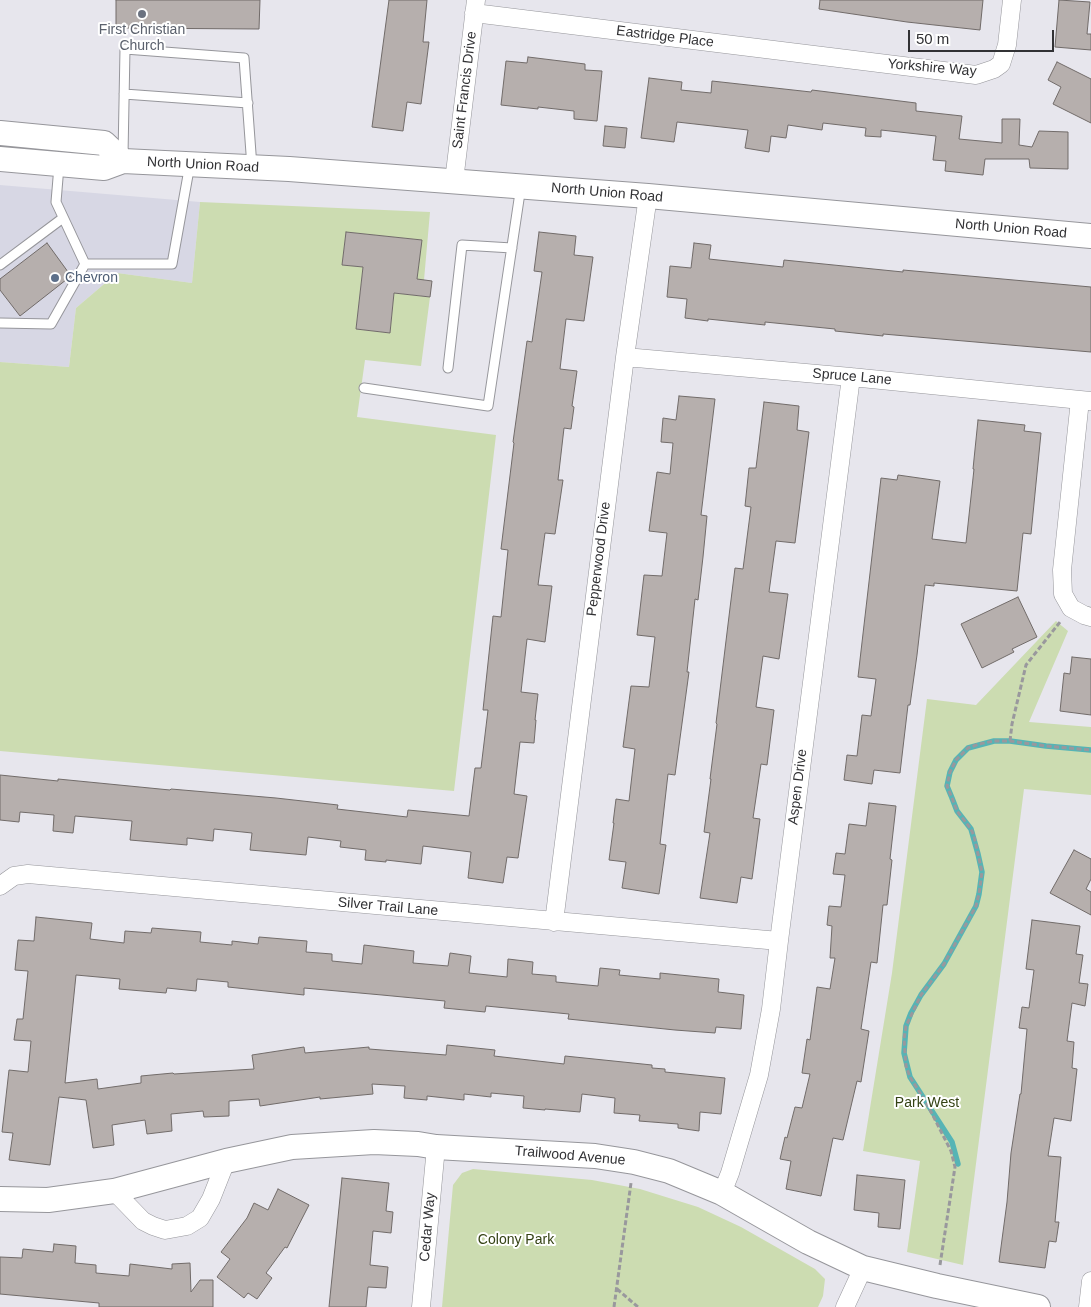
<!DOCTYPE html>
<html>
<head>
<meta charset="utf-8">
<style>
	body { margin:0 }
	#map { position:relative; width:1091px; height:1307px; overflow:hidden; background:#e7e6ed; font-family:Arial,sans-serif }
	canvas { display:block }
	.scale { position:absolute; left:908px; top:30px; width:146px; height:22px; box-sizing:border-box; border:2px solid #323235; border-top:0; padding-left:6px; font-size:15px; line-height:18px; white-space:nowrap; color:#323235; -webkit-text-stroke:4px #fff; paint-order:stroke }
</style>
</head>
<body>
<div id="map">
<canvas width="1091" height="1307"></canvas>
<div class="scale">50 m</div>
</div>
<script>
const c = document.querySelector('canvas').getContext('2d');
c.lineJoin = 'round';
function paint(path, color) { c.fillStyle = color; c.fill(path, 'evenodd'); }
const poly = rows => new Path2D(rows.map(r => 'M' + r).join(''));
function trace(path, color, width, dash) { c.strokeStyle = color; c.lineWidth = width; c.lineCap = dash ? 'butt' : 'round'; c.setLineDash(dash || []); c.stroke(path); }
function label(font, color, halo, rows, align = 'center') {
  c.font = font + ' Arial,sans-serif'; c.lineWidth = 4; c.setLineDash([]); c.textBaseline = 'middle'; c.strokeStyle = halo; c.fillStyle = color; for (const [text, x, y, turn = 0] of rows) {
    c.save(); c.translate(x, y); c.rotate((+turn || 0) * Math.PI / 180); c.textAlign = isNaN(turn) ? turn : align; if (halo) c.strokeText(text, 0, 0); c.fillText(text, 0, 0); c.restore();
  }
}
paint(poly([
	[0,185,200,202,192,283,117,273,76,308,69,367,0,362]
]), '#d7d7e4');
paint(poly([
	[200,202,430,212,424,280,417,280,421,240,346,232,342,265,363,267,356,329,390,333,394,293,430,297,421,366,365,360,357,417,496,435,454,791,0,751,0,362,69,367,76,308,117,273,192,283],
	[1056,621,1068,631,1029,722,1091,727,1091,795,1024,789,963,1265,907,1252,920,1161,863,1151,892,973,927,699,976,705],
	[473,1169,592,1180,640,1189,698,1207,741,1227,815,1269,825,1279,823,1296,818,1307,442,1307,453,1185,462,1173]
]), '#ccdcb1');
trace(poly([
	[958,1164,952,1142,910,1077,904,1053,906,1026,911,1013,921,995,944,964,976,906,979,894,982,872,978,854,971,829,957,811,952,798,947,786,950,772,956,760,968,748,994,741,1010,741,1046,746,1091,750]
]), '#56b4b5', 5.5);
const building = poly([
	[116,0,260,0,259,29,116,28,116,0],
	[389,0,427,0,423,42,429,42,421,104,407,102,403,131,372,127,389,0],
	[820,0,983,0,980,30,907,22,819,9,820,0],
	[1059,0,1090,2,1087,34,1091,34,1091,50,1055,47,1059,0],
	[528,57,585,64,585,70,602,71,597,121,574,119,574,111,538,107,538,109,501,105,506,61,527,63,528,57],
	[1057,62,1091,79,1091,123,1053,104,1061,87,1048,80,1057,62],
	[649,78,682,82,681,90,711,93,712,81,811,92,812,90,916,103,916,111,962,116,959,139,1002,143,1002,119,1020,119,1019,145,1032,147,1039,131,1068,132,1068,169,1030,168,1029,159,985,159,983,175,945,171,946,161,933,160,936,136,881,130,881,137,865,136,866,128,823,123,822,130,788,125,786,138,771,136,769,152,745,148,748,130,677,122,674,142,641,138,649,78],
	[605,126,627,128,625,148,603,146,605,126],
	[346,232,422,240,417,279,432,281,430,297,394,293,390,333,356,329,363,267,342,265,346,232],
	[539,232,576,236,574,255,593,257,584,321,566,319,560,369,577,371,572,406,574,407,571,429,564,428,558,480,563,480,555,534,545,533,538,585,552,586,545,642,527,639,521,692,538,694,535,720,536,720,534,743,520,742,514,794,527,796,518,858,507,857,503,883,468,878,471,852,423,846,421,864,386,860,386,862,365,860,366,850,340,847,341,841,308,837,306,855,250,850,252,833,214,829,213,841,187,838,187,845,130,840,132,821,75,816,73,833,53,831,54,815,20,812,19,822,0,820,0,775,58,781,58,779,170,790,171,789,276,798,338,805,337,809,407,817,408,810,469,816,475,768,481,768,488,710,483,710,493,616,501,617,508,550,501,549,514,443,513,442,527,341,532,342,542,272,534,271,539,232],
	[47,243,71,276,20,316,0,290,0,279,47,243],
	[694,243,711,245,709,259,783,267,784,260,903,272,903,270,1091,287,1091,352,883,334,883,336,835,331,835,329,765,322,765,325,708,319,708,321,685,318,687,299,667,297,670,266,691,268,694,243],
	[679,396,715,399,701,515,707,516,703,557,698,600,695,599,687,672,689,672,675,775,668,774,660,844,666,845,659,894,622,888,626,862,609,860,614,823,613,823,616,799,629,801,635,749,623,747,631,686,649,687,655,637,637,635,644,575,662,576,667,533,649,531,657,472,670,474,673,443,661,442,663,418,676,420,679,396],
	[764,402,799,406,797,430,809,432,795,543,776,541,769,592,788,594,779,659,763,656,756,707,774,710,767,765,761,764,753,818,760,819,752,879,741,877,737,903,700,898,710,833,704,832,711,779,710,779,717,724,716,723,730,608,735,568,743,569,751,507,745,506,749,468,756,468,764,402],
	[978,420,1025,425,1024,431,1041,433,1031,534,1023,533,1017,591,934,583,934,586,925,585,917,655,910,705,908,705,900,773,874,770,872,784,844,780,847,755,857,756,862,715,871,716,876,679,858,677,881,478,897,480,898,475,940,481,932,539,966,543,974,469,973,469,978,420],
	[1018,597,1037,637,1012,649,1014,652,982,668,961,624,1018,597],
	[1072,657,1091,659,1091,715,1060,711,1064,673,1070,674,1072,657],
	[869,803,896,806,890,859,892,860,887,905,883,905,877,963,871,962,861,1029,869,1031,861,1082,857,1081,843,1140,833,1138,821,1196,786,1189,791,1161,780,1159,785,1137,787,1138,795,1107,802,1108,810,1074,802,1073,807,1039,810,1040,817,987,830,989,835,958,830,958,832,926,827,925,829,906,841,907,845,875,833,874,836,853,845,854,849,824,866,826,869,803],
	[1074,850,1091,859,1091,879,1086,889,1091,892,1091,915,1050,893,1074,850],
	[36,917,92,923,90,939,124,943,125,931,151,933,152,928,201,932,200,942,232,945,232,941,258,944,259,937,307,941,306,952,332,954,332,961,362,964,364,945,414,951,413,963,448,966,450,953,471,956,469,973,507,977,508,959,533,962,532,974,556,976,556,982,598,986,600,968,620,970,619,975,660,979,660,973,719,979,718,992,744,995,741,1029,716,1027,715,1033,675,1030,568,1019,569,1014,486,1006,485,1012,444,1008,445,1001,382,995,304,988,304,995,228,987,228,982,197,979,196,991,167,988,166,993,119,989,120,979,76,975,65,1083,97,1079,98,1089,141,1083,141,1076,173,1073,174,1074,254,1069,252,1055,304,1047,305,1053,369,1047,369,1049,446,1055,447,1045,495,1050,494,1056,564,1064,565,1056,652,1065,652,1068,665,1069,665,1072,725,1078,721,1114,700,1112,699,1131,678,1128,678,1124,639,1121,640,1115,614,1113,615,1098,582,1094,580,1112,545,1109,545,1110,523,1108,524,1096,491,1093,491,1097,464,1094,464,1100,427,1096,427,1100,404,1098,405,1086,372,1084,373,1094,320,1099,320,1097,260,1106,259,1099,229,1101,229,1116,204,1117,203,1111,171,1114,172,1131,147,1134,145,1120,112,1125,114,1145,93,1148,86,1100,59,1097,50,1165,9,1160,13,1133,2,1132,9,1070,28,1072,31,1041,14,1040,17,1019,23,1019,28,971,15,970,18,940,34,941,36,917],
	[1032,920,1080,926,1076,954,1083,955,1079,983,1088,984,1085,1006,1072,1003,1067,1041,1074,1042,1072,1068,1077,1069,1071,1121,1054,1118,1048,1156,1061,1157,1055,1222,1059,1222,1056,1242,1049,1241,1045,1268,999,1262,1007,1202,1011,1153,1020,1094,1021,1094,1027,1029,1019,1028,1022,1007,1029,1008,1034,970,1026,969,1032,920],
	[857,1175,905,1180,900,1229,878,1227,879,1213,854,1210,857,1175],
	[342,1178,389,1183,386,1211,393,1212,391,1233,373,1231,370,1265,388,1267,386,1288,368,1287,366,1307,329,1307,342,1178],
	[278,1189,309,1205,287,1248,285,1247,266,1273,272,1278,257,1299,248,1293,244,1298,217,1277,230,1259,221,1252,247,1218,254,1203,268,1210,278,1189],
	[54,1244,76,1246,75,1263,96,1265,96,1273,129,1276,130,1264,172,1269,172,1264,190,1263,191,1292,200,1280,213,1280,213,1307,99,1307,99,1303,0,1294,0,1257,22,1258,23,1249,53,1252,54,1244]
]);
paint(building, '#b6afad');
trace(building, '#716b69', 1);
const lane = poly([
	[124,94,248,103],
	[123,155,125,49,244,58,252,167],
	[59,166,56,202,85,264],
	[0,265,63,218],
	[0,323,51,324,85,264,172,264,190,164],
	[448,368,462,245,512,248],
	[364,388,488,406,521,186]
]);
const street = poly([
	[474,13,976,75,994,69,1001,64,1007,45,1012,0],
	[454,181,476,0],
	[625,357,851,377,1091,401],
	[1080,400,1062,570,1063,594,1071,608,1084,615,1091,617],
	[0,886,14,876,28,874,779,941],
	[554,922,625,357,648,196],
	[114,1191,143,1221,153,1226,165,1230,187,1226,200,1218,211,1199,226,1161],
	[722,1193,730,1173,759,1075,771,1009,779,941,851,377],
	[421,1307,436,1147],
	[845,1307,863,1268],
	[1088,1307,1091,1281]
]);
const secondary = poly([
	[0,133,104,143,123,161],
	[0,159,104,168,123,161,289,169,648,196,1091,236],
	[0,1199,48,1200,114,1191,226,1161,292,1147,374,1142,418,1144,436,1147,595,1156,634,1162,669,1171,722,1193,808,1242,863,1268,937,1286,1038,1307]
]);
trace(lane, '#96969b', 11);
trace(street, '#96969b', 19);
trace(secondary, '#96969b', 26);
trace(poly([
	[1010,741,1012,724,1026,665,1060,622],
	[940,1265,955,1167,951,1151,927,1104,910,1077,906,1066,904,1039,906,1026,921,995,944,964,976,906,979,894,982,872,974,836,971,829,957,811,952,798,947,786,950,772,956,760,968,748,979,744,994,741,1010,741,1046,746,1091,750],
	[617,1289,638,1307],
	[614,1307,631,1183]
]), '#99989d', 3, [5, 2.5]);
trace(lane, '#fff', 9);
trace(street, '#fff', 18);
trace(secondary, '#fff', 24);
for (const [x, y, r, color] of [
	[142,14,5,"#6b7280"],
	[55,278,5,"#5c6f8a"]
]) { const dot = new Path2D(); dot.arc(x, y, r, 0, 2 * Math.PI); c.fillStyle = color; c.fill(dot); trace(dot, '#fff', 2); }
label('14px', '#5b616d', '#fff', [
	["First Christian",142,30],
	["Church",142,46]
]);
label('14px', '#323235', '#fff', [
	["Eastridge Place",665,37,7],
	["Yorkshire Way",932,68,5],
	["Saint Francis Drive",465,90,-83],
	["North Union Road",203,165,3],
	["North Union Road",607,193,5],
	["North Union Road",1011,229,5],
	["Spruce Lane",852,377,5],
	["Pepperwood Drive",599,559,-83],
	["Aspen Drive",798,787,-83],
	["Silver Trail Lane",388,907,5],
	["Trailwood Avenue",570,1156,5],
	["Cedar Way",428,1227,-85]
]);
label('14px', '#4e5e75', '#fff', [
	["Chevron",65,278]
], 'left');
label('14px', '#344214', '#fff', [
	["Park West",927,1103],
	["Colony Park",516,1240]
]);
</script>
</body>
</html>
